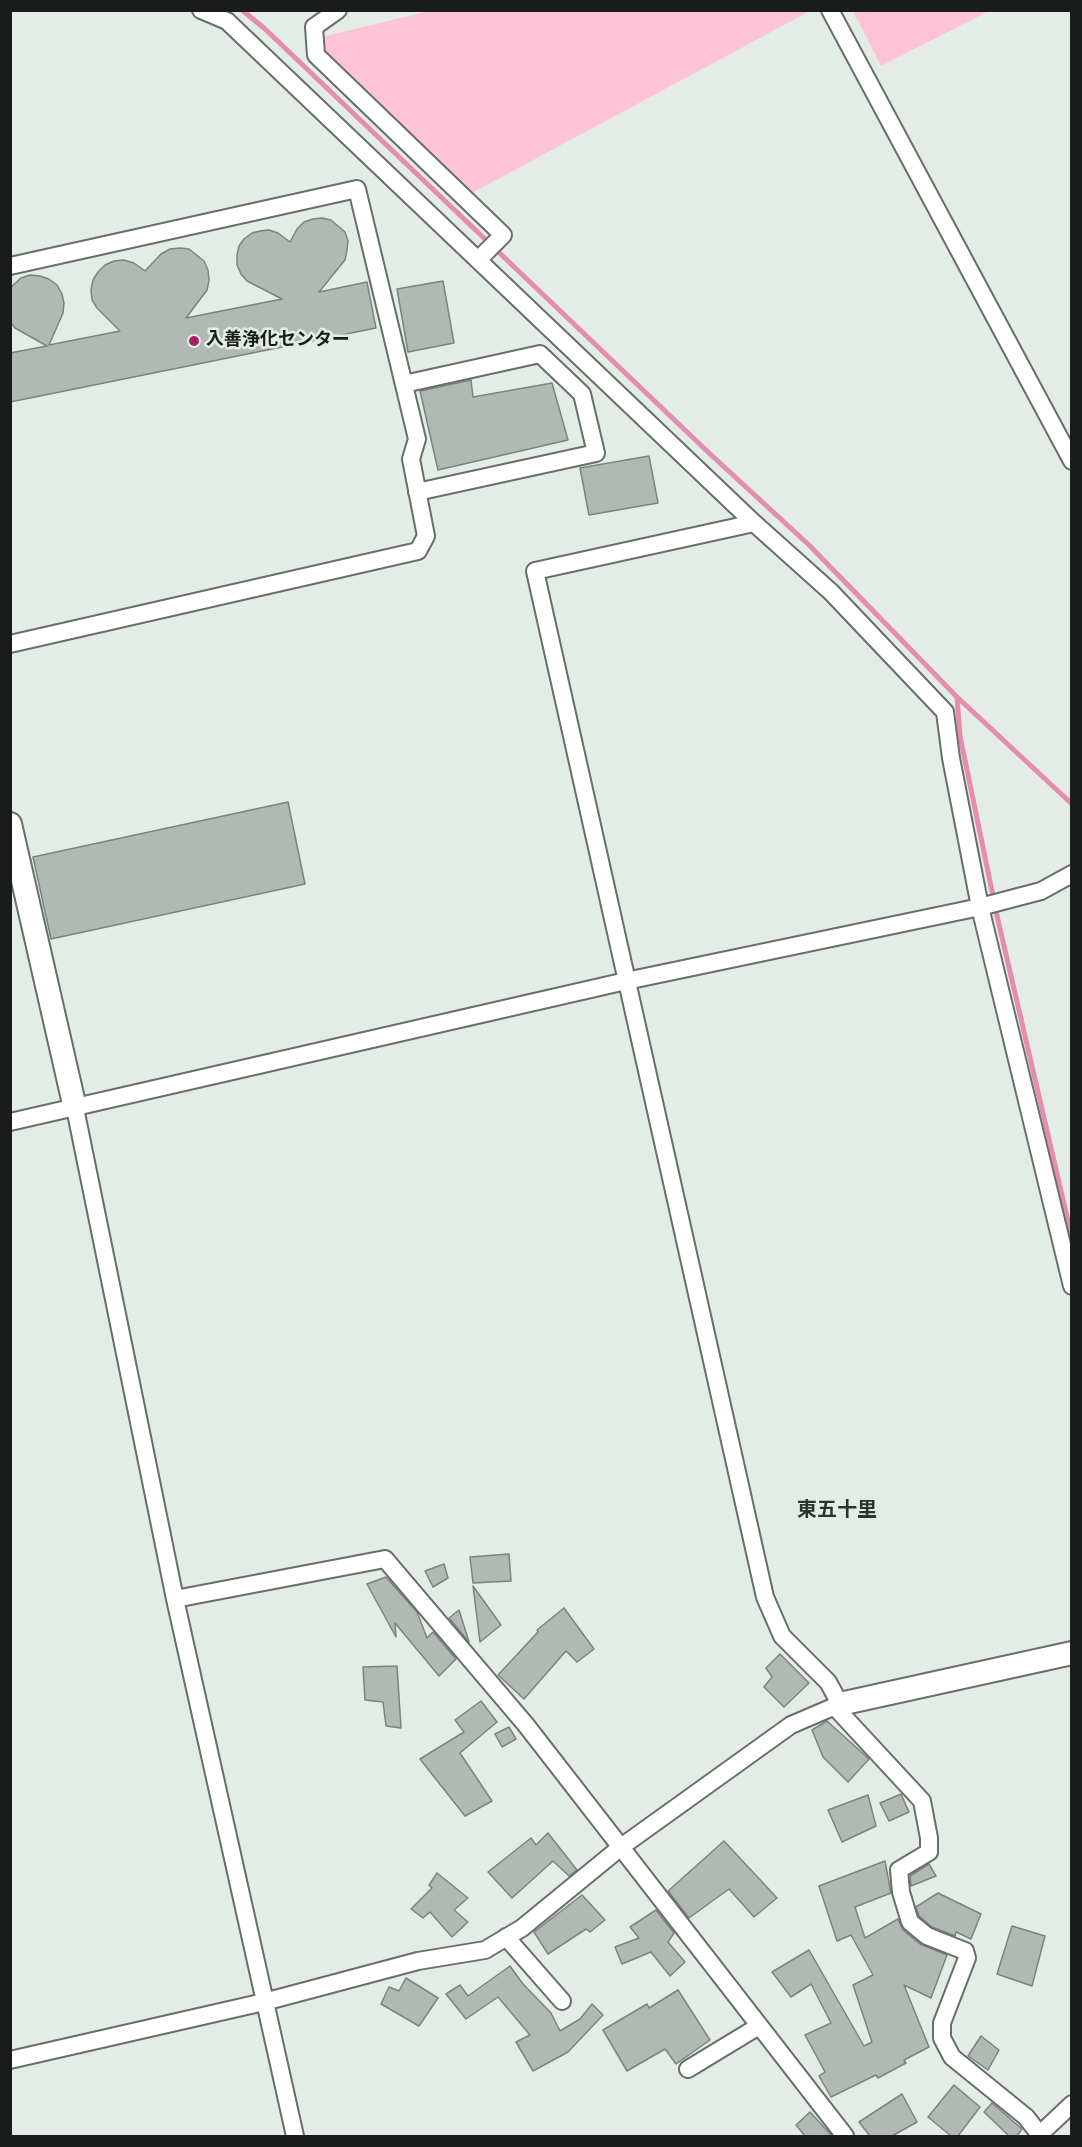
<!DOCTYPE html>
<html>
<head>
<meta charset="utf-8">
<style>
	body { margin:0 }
	#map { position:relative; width:1082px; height:2147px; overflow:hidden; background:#e3ede6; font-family:Overpass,sans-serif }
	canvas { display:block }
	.frame { position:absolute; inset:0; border:12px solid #191c1a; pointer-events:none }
</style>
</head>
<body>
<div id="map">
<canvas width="1082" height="2147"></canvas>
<div class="frame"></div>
</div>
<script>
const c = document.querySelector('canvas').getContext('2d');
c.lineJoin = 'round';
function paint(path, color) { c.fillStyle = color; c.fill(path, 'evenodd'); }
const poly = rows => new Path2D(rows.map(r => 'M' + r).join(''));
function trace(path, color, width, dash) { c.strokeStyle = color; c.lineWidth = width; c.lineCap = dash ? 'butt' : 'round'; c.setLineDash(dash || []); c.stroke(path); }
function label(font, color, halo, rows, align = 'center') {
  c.font = font + ' Overpass,"Noto Sans JP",sans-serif'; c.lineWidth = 5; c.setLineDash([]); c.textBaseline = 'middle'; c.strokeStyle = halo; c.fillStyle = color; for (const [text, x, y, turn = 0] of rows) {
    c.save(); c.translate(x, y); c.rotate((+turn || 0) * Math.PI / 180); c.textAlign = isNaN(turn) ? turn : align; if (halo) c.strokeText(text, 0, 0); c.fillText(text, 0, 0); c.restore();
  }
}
paint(poly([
	[433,10,810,11,472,193,324,54,322,37],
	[853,11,989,11,881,66]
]), '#ffc3d8');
trace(poly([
	[242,10,265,29,709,453,809,545,957,697,1072,804],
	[957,697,960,736,998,920,1072,1238]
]), '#e58dae', 5);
const building = poly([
	[322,218,331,220,345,232,348,241,347,250,345,260,319,292,367,282,376,328,10,402,10,353,47,346,15,328,10,322,10,288,21,278,30,275,40,276,49,279,57,285,62,294,64,303,63,313,49,345,120,331,97,308,92,300,91,290,93,280,98,272,105,265,114,261,124,260,134,263,145,271,161,254,170,249,180,248,189,249,204,261,208,270,209,280,207,290,186,318,282,299,247,281,241,274,237,265,237,255,239,246,244,239,252,233,260,231,269,230,278,233,290,242,297,229,304,222,313,219,322,218],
	[443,281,454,343,408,352,397,289,443,281],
	[471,380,473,397,552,383,568,440,438,470,420,391,471,380],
	[649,456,658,503,589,515,580,468,649,456],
	[288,802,305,884,51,939,33,857,288,802],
	[509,1554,511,1581,473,1583,470,1557,509,1554],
	[444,1564,448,1578,433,1587,425,1571,444,1564],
	[386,1577,417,1612,427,1638,433,1632,456,1659,439,1676,395,1623,396,1637,367,1584,386,1577],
	[473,1586,501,1625,480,1642,473,1586],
	[564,1608,594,1649,577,1662,566,1651,524,1699,498,1675,538,1632,537,1630,564,1608],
	[459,1610,469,1642,449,1618,459,1610],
	[780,1654,809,1683,784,1707,764,1687,772,1677,766,1668,780,1654],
	[397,1666,401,1728,386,1726,383,1702,365,1700,363,1667,397,1666],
	[481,1701,497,1722,460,1753,492,1801,465,1816,420,1759,464,1732,455,1720,481,1701],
	[827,1721,869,1759,848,1782,823,1757,812,1730,827,1721],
	[509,1727,516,1739,502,1747,495,1734,509,1727],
	[901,1794,909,1812,889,1821,880,1803,901,1794],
	[868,1795,876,1826,842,1842,828,1810,868,1795],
	[548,1833,577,1870,569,1876,553,1861,512,1898,488,1872,531,1838,536,1845,548,1833],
	[724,1841,777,1898,754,1917,729,1889,689,1918,668,1891,724,1841],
	[885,1861,891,1893,855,1907,865,1938,898,1919,903,1930,920,1944,947,1955,931,1998,904,1985,929,2047,904,2060,906,2063,878,2078,876,2075,831,2097,819,2076,825,2072,805,2035,831,2023,811,1984,791,1997,772,1972,809,1950,864,2046,872,2042,853,1985,873,1975,851,1935,837,1941,819,1886,885,1861],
	[929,1864,936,1876,911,1886,910,1876,929,1864],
	[437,1873,468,1898,454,1910,468,1922,452,1937,430,1912,423,1918,411,1909,432,1888,429,1885,437,1873],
	[938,1893,981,1914,971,1939,956,1932,955,1936,932,1927,919,1916,916,1907,938,1893],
	[582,1895,605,1920,590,1932,586,1929,548,1954,534,1932,582,1895],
	[656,1910,674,1933,668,1942,685,1962,670,1976,651,1952,622,1964,615,1947,639,1938,630,1927,656,1910],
	[1012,1926,1045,1936,1032,1986,997,1974,1012,1926],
	[510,1966,523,1984,551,2013,560,2031,580,2019,592,2004,603,2015,568,2052,533,2071,516,2042,530,2035,498,1997,466,2019,446,1994,460,1985,468,1996,510,1966],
	[406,1978,438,1998,419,2026,381,2004,389,1987,399,1991,406,1978],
	[678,1990,710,2040,676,2064,665,2049,627,2071,603,2030,647,2004,649,2008,678,1990],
	[981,2036,999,2050,988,2070,968,2056,981,2036],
	[954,2085,980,2107,958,2136,951,2136,928,2117,954,2085],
	[902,2094,917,2122,892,2136,870,2136,859,2122,902,2094],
	[992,2103,1022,2129,1017,2136,1009,2136,984,2112,992,2103],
	[810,2112,832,2136,805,2136,796,2125,810,2112]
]);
paint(building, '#b0b9b3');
trace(building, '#7b847e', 1.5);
const street = poly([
	[201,10,227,21,754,523,831,592,945,712,951,758,980,907,1072,1286],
	[338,10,314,27,316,55,503,235,478,260],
	[830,10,1072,461],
	[10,266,357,189,417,439,411,459,426,536,418,551,10,644],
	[404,384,540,354,582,394,596,453,417,492],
	[75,1108,175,1599,295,2136],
	[10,1122,626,981,980,907,1041,891,1072,874],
	[175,1599,385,1559,526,1725,845,2136],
	[834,1706,922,1801,929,1838,929,1852,899,1870,901,1892,910,1922,927,1936,965,1951,967,1958,942,2023,942,2038,952,2057,1026,2117,1040,2135],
	[506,1937,562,2001],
	[10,2060,264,2002,418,1961,485,1950,522,1928,621,1847,791,1725,840,1704,828,1682,782,1636,765,1597,535,571,754,523],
	[688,2069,759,2026],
	[1038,2136,1072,2104]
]);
const secondary = poly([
	[10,824,75,1108],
	[840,1704,1072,1653]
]);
trace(street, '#676f69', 20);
trace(secondary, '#676f69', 26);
trace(street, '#fff', 16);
trace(secondary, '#fff', 22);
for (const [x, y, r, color] of [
	[194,341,6,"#a91f64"]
]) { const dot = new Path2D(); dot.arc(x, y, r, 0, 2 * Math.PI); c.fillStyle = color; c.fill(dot); trace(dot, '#e3ede6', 2); }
label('bold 18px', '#191c1a', '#e3ede6', [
	["入善浄化センター",206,341]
], 'left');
label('bold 20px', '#2c342e', '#e3ede6', [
	["東五十里",837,1512]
]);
</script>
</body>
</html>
